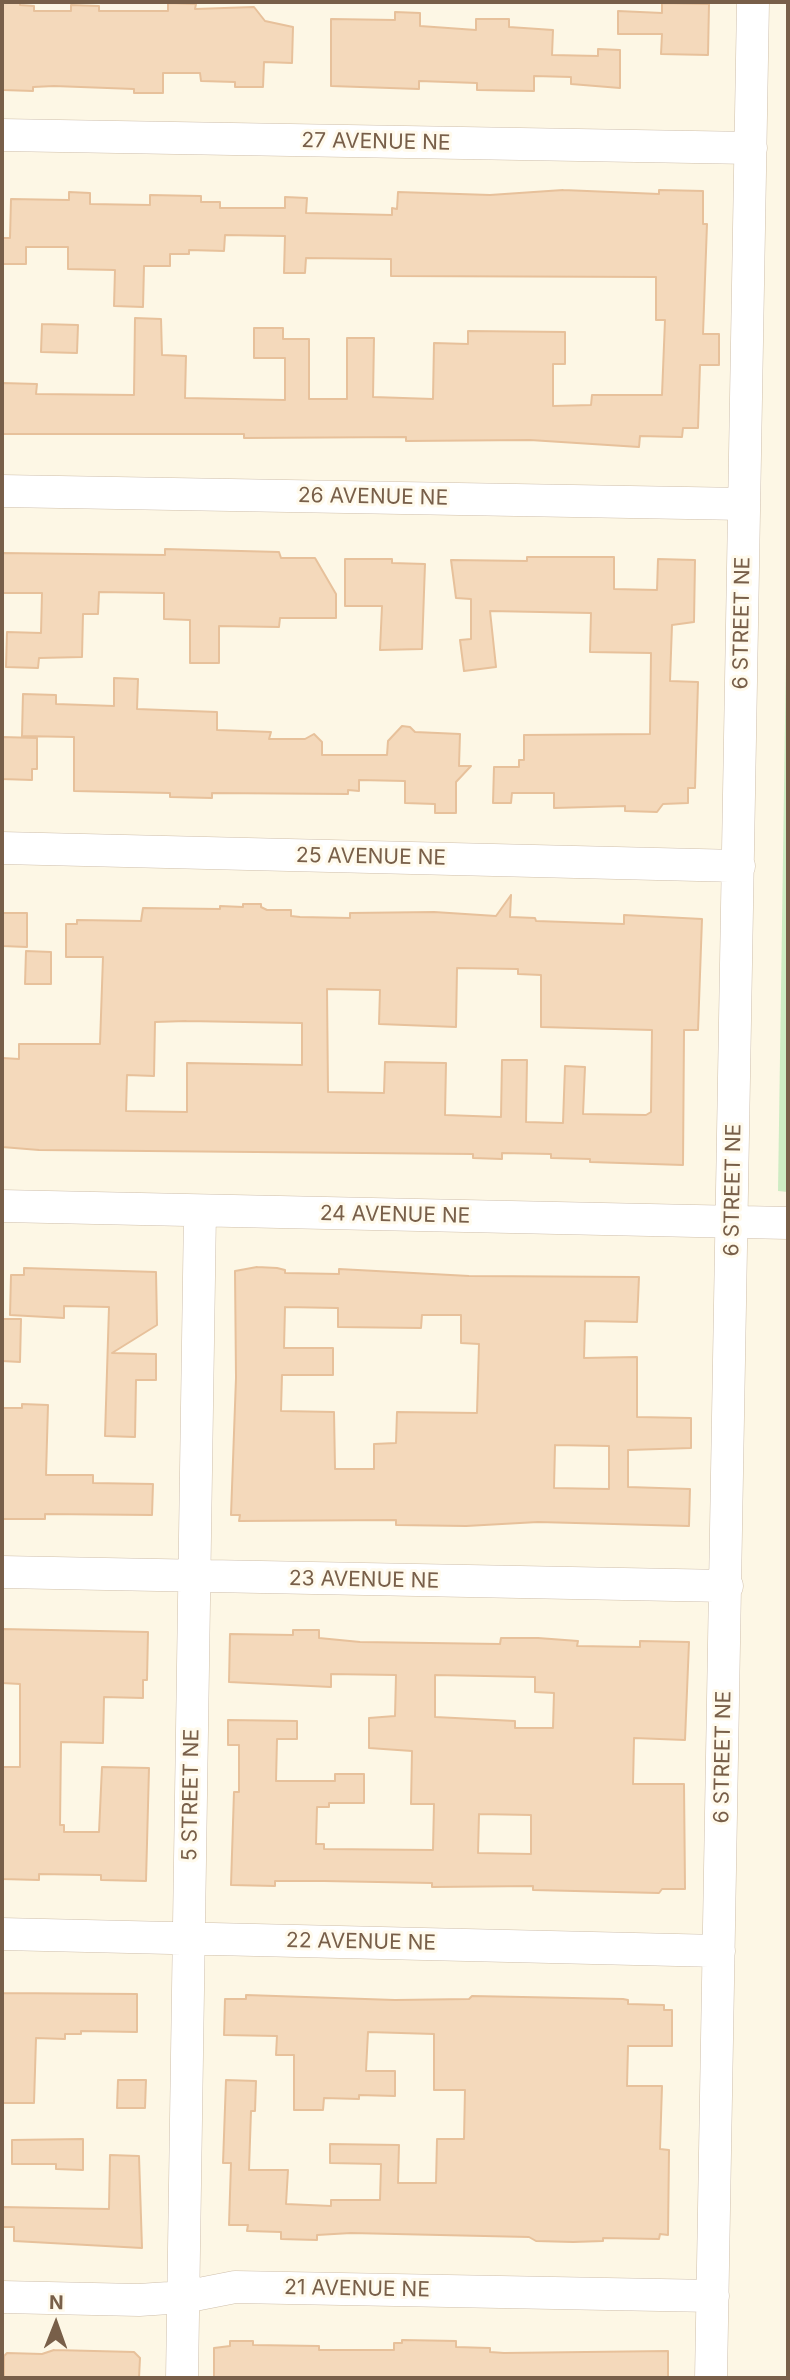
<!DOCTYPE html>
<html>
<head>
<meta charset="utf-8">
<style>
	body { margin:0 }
	#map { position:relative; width:790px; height:2380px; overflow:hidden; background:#fdf7e5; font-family:Inter,sans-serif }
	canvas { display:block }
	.frame { position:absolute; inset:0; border:4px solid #785f49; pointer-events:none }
	.north { position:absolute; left:21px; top:2289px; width:70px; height:70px; -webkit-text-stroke:5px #fffaec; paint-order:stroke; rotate:1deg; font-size:19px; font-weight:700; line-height:28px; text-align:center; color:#785f49 }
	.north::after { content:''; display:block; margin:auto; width:24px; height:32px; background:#785f49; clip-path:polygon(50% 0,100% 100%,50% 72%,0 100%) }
</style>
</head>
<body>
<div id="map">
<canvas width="790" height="2380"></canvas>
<div class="frame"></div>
<div class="north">N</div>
</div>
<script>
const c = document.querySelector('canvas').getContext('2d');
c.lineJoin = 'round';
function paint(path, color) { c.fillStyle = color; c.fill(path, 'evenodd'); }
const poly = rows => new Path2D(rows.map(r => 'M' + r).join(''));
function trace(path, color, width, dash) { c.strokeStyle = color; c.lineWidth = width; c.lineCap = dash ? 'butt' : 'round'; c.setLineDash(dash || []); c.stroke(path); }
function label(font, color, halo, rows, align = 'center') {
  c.font = font + ' Inter,sans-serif'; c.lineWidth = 6; c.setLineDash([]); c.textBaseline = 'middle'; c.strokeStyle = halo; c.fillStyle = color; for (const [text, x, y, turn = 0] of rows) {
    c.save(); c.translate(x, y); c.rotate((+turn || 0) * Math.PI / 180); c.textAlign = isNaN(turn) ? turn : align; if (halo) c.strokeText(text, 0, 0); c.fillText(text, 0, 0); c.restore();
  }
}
paint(poly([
	[788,521,788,1192,778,1191]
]), '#ceecc3');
const building = poly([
	[2,2,20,2,20,5,34,6,34,11,71,11,71,5,99,6,99,11,168,11,168,3,196,4,195,9,254,7,265,21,293,27,292,63,264,62,263,87,235,87,235,82,201,81,200,73,163,73,163,93,134,93,134,89,54,86,33,87,33,91,3,90,2,2],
	[662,3,709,4,708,55,661,54,662,34,618,34,618,11,662,13,662,3],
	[395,12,420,13,420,26,476,30,476,19,509,19,509,27,553,30,552,55,598,56,598,49,620,50,620,88,571,84,571,77,534,76,534,91,477,90,477,83,419,81,419,89,331,86,331,19,395,20,395,12],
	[563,190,659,194,659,190,703,191,703,224,707,224,703,334,719,334,719,365,700,365,698,428,683,428,682,437,640,436,639,447,530,440,406,441,406,437,244,438,244,434,2,434,2,383,37,384,36,394,134,395,135,318,161,319,162,355,186,356,185,398,285,400,285,358,254,358,254,328,283,328,283,339,309,339,309,399,347,399,347,338,374,338,373,397,433,399,434,343,468,344,468,331,565,332,565,364,553,364,553,406,591,405,592,395,662,395,665,320,656,320,656,277,391,276,391,259,306,258,305,273,284,273,285,236,225,235,224,251,189,250,189,254,170,254,170,266,144,266,143,307,114,306,115,270,68,269,68,247,26,247,26,264,2,264,2,238,10,238,11,199,69,200,69,192,90,193,90,204,150,205,150,195,201,196,201,202,220,202,220,208,285,208,285,197,307,198,306,213,392,215,392,208,397,209,398,192,490,195,563,190],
	[42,324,78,325,77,353,41,352,42,324],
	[165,549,279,552,281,558,315,558,336,594,336,618,280,618,279,627,219,626,219,663,190,663,190,620,164,619,164,593,99,592,98,614,83,614,82,657,39,658,38,668,6,667,7,632,41,633,42,593,2,593,2,553,165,555,165,549],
	[527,557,614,557,614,589,657,590,658,559,695,560,694,622,672,625,670,681,698,682,695,788,688,788,688,803,663,804,657,812,625,811,625,806,554,808,554,793,512,793,511,803,493,803,494,767,519,767,519,760,524,760,524,735,650,734,651,653,590,652,591,613,490,611,496,667,464,671,460,640,471,639,471,599,456,598,451,560,527,561,527,557],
	[345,559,392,559,392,563,425,564,422,649,380,650,382,606,345,606,345,559],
	[114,678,138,679,137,709,217,712,217,730,271,732,269,739,305,739,314,734,322,742,322,755,387,755,388,741,402,726,410,727,415,732,460,734,459,766,471,766,456,782,456,813,435,813,435,804,405,803,405,781,359,780,359,791,348,790,348,794,212,793,212,798,170,797,170,793,74,791,74,737,22,736,23,694,56,695,56,704,114,706,114,678],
	[2,737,37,738,37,769,32,769,32,780,2,779,2,737],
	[511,895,510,917,535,918,536,921,624,924,624,915,702,919,698,1030,684,1030,683,1165,590,1162,590,1159,551,1158,551,1154,502,1153,502,1159,473,1158,473,1154,39,1150,2,1147,2,1058,19,1059,19,1044,100,1044,103,957,66,957,66,924,77,924,77,920,141,921,143,908,220,909,220,906,243,907,243,904,261,904,261,907,267,910,291,910,291,916,300,917,350,918,350,913,434,912,496,916,511,895],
	[457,968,518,969,518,974,541,975,541,1027,652,1030,651,1112,646,1115,583,1114,585,1067,565,1066,563,1123,526,1122,527,1060,502,1060,501,1117,445,1115,446,1063,385,1062,384,1093,328,1092,327,989,380,990,379,1024,456,1027,457,968],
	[186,1021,302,1023,302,1065,187,1063,187,1112,126,1111,127,1075,154,1076,155,1022,186,1021],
	[2,913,27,913,27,947,2,946,2,913],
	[26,951,51,952,51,984,25,984,26,951],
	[257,1267,277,1268,285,1270,285,1273,339,1274,339,1269,469,1276,639,1277,637,1322,585,1321,584,1358,637,1357,637,1417,691,1418,691,1448,628,1450,628,1487,690,1489,689,1526,538,1522,466,1526,396,1525,396,1520,239,1521,240,1515,231,1515,236,1378,235,1271,257,1267],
	[285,1307,338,1308,338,1327,421,1328,422,1315,461,1315,461,1343,479,1344,477,1413,397,1412,396,1443,374,1444,374,1469,335,1469,334,1412,281,1411,282,1375,333,1375,333,1348,284,1348,285,1307],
	[555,1445,609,1446,609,1489,554,1488,555,1445],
	[24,1268,156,1272,157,1325,112,1353,156,1354,156,1380,136,1380,135,1437,105,1436,109,1307,64,1306,64,1318,10,1315,11,1275,24,1275,24,1268],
	[2,1319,21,1319,20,1362,2,1361,2,1319],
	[22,1404,48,1405,46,1475,93,1475,93,1483,153,1484,152,1515,45,1514,45,1519,2,1519,2,1408,22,1408,22,1404],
	[2,1629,148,1632,147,1680,143,1680,143,1698,104,1697,103,1743,61,1742,60,1825,64,1825,64,1832,99,1832,102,1767,149,1768,146,1881,101,1880,101,1875,39,1874,39,1880,2,1879,2,1767,20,1767,20,1684,2,1683,2,1629],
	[293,1630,319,1630,319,1638,360,1642,500,1644,501,1638,538,1638,578,1641,577,1646,640,1647,640,1641,689,1642,685,1740,634,1738,633,1784,684,1784,685,1889,662,1889,659,1893,533,1890,533,1886,432,1887,432,1883,324,1881,275,1881,275,1886,231,1885,234,1792,239,1792,239,1745,228,1745,228,1720,297,1721,297,1739,277,1739,276,1781,335,1781,335,1774,364,1774,364,1803,329,1803,329,1807,317,1807,316,1844,324,1844,324,1849,433,1850,434,1804,411,1804,412,1751,369,1748,369,1718,395,1716,396,1675,331,1674,331,1687,229,1682,230,1634,293,1635,293,1630],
	[435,1675,535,1677,535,1692,554,1693,553,1728,515,1728,515,1721,435,1717,435,1675],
	[479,1814,531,1815,531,1854,478,1853,479,1814],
	[2,1993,137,1994,137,2032,81,2031,81,2034,65,2034,65,2039,36,2038,34,2103,3,2103,2,1993],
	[246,1995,395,2000,469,1999,472,1996,623,1999,628,2000,628,2004,664,2005,664,2010,672,2010,672,2046,628,2046,627,2086,662,2086,660,2149,669,2150,668,2235,660,2234,659,2239,603,2238,603,2241,573,2242,536,2241,529,2237,351,2233,317,2235,317,2240,281,2239,281,2232,247,2231,248,2225,229,2225,231,2163,223,2163,226,2080,256,2081,255,2111,251,2111,249,2170,288,2170,286,2204,331,2206,331,2200,380,2200,381,2164,330,2163,330,2144,399,2145,398,2183,436,2183,437,2139,464,2139,465,2090,434,2090,434,2034,368,2032,366,2071,395,2071,395,2096,359,2095,359,2099,324,2098,323,2110,294,2110,294,2055,276,2055,277,2036,224,2035,225,1999,246,1999,246,1995],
	[118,2080,146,2080,145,2108,117,2108,118,2080],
	[83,2139,83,2170,56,2169,56,2164,12,2164,12,2140,83,2139],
	[110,2155,139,2156,142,2248,14,2241,14,2227,2,2227,2,2207,109,2209,110,2155],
	[402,2340,456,2341,456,2347,490,2348,490,2352,504,2353,668,2351,668,2378,214,2378,214,2348,230,2346,230,2341,253,2341,253,2345,319,2346,319,2350,394,2350,394,2343,402,2343,402,2340],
	[54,2350,134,2352,140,2358,139,2378,4,2378,4,2356,7,2353,42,2354,54,2350]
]);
paint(building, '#f4d9bb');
trace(building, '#e7c19b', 2);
const minor = poly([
	[2,135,751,148],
	[2,491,744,504],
	[2,848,739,866],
	[2,1206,788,1223],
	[2,1572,727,1586],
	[2,1934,719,1951],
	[2,2297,139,2300,184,2297,235,2287,713,2296],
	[182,2378,200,1212],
	[711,2378,753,2]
]);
trace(minor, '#cfbfab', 33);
trace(minor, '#fff', 32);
label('21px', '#785f49', '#fffaec', [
	["27 AVENUE NE",376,142,1],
	["26 AVENUE NE",373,497,1],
	["6 STREET NE",742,623,-89],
	["25 AVENUE NE",371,857,1],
	["6 STREET NE",733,1190,-89],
	["24 AVENUE NE",395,1215,1],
	["23 AVENUE NE",364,1580,1],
	["6 STREET NE",723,1757,-89],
	["5 STREET NE",191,1795,-89],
	["22 AVENUE NE",361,1942,1],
	["21 AVENUE NE",357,2289,1]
]);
</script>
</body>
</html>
